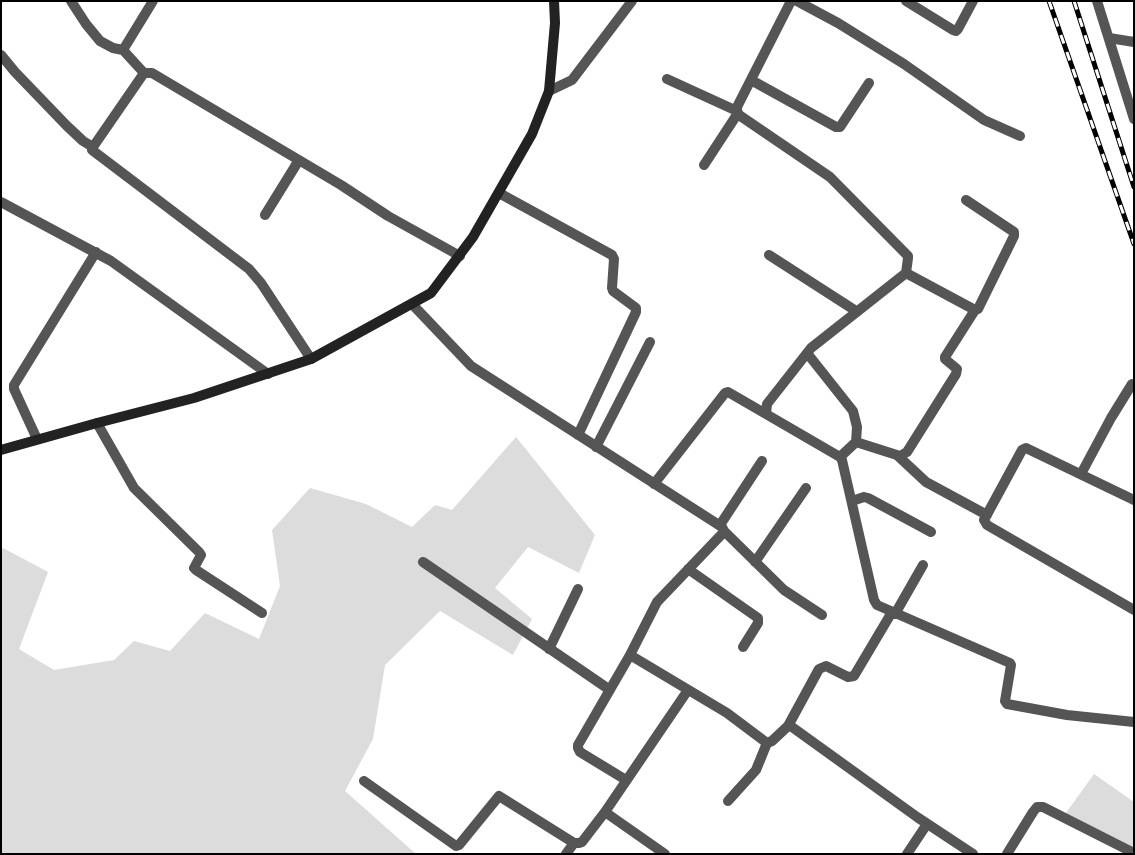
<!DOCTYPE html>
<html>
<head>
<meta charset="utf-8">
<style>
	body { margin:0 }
	#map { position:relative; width:1135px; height:855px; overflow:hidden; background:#fff; font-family:Figtree,sans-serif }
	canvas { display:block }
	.frame { position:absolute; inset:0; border:2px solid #000; pointer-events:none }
</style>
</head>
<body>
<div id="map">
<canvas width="1135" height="855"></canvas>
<div class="frame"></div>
</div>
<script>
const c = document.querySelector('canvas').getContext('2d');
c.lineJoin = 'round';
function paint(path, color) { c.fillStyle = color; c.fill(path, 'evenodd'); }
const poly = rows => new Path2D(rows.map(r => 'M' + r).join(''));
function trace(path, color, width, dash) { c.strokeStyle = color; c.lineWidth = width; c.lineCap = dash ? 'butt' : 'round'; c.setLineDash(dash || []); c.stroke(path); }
paint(poly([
	[516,437,595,535,579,573,528,547,495,588,532,619,513,655,440,611,385,665,373,739,345,791,416,854,1,854,1,550,3,548,48,572,19,649,54,670,114,660,134,641,170,651,205,613,259,639,280,586,272,530,310,488,366,504,412,527,435,505,452,510],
	[1094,774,1134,802,1134,846,1128,854,1063,817]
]), '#dcdcdc');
trace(poly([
	[71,1,86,24,100,41,113,48,123,50],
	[791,1,737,107,737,111,739,115,830,177,908,256,908,258,906,273,811,348,767,404,766,414,840,457,842,460,874,600,877,605,1010,663,1011,665,1005,701,1007,704,1067,715,1134,722],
	[797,1,838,23,904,64,984,120,1020,136],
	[906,1,953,30,956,31,958,29,973,1],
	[1097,1,1134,119],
	[1109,38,1134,42],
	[1,55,15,72,67,126,83,141,93,147],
	[144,73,123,50,153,1],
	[667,79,737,111],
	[751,80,836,127,840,127,869,83],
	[549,91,572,80,632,1],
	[704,165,738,113],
	[499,193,612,255,614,259,612,288,613,291,636,308,636,312,578,435],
	[1,202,111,261,268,374],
	[265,215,299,160],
	[769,255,856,311],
	[906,273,975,310,978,309,1014,236,1014,232,966,200],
	[412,304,471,366,722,527,724,531,722,534,657,602,630,655,727,713,767,743,772,741,788,726,792,727,917,817,973,854],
	[807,353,853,411,857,427,856,442],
	[311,359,261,283,249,269,92,150,93,147,144,73,152,73,341,185,388,216,460,256],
	[97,423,134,488,199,552,201,555,194,568,196,570,262,613],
	[37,439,14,389,14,385,96,252],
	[596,447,650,342],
	[897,455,926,482,987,515],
	[840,457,856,442,900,456,907,452,956,374,957,369,945,359,945,357,975,310],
	[1081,474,1111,418,1132,384],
	[654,484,725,393,728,392,766,414],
	[1134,500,1026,448,1022,450,984,520,987,525,1134,610],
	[852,501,864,497,868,498,931,532],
	[720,525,762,461],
	[724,531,784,590,822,615],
	[423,562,610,690],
	[755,562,806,488],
	[688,569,758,618,758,623,743,647],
	[895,614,923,565],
	[549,649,578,589],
	[788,726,819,669,826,666,848,677,854,676,892,612],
	[626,780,580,752,578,748,578,745,630,655],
	[364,781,456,846,459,845,499,796,574,843,579,843,582,842,605,812,688,690],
	[728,801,756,770,767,743],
	[605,812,665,854],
	[566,854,574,843],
	[907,854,927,824],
	[1007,854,1033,812,1037,807,1043,807,1134,853]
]), '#555', 10);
trace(poly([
	[1,450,97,423,194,398,311,359,431,293,473,237,532,134,549,91,555,23,554,1]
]), '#222', 10);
const rail = poly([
	[1049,1,1134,244],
	[1074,1,1134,187]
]);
trace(rail, '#000', 5);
trace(rail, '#fff', 3, [9]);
</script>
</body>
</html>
